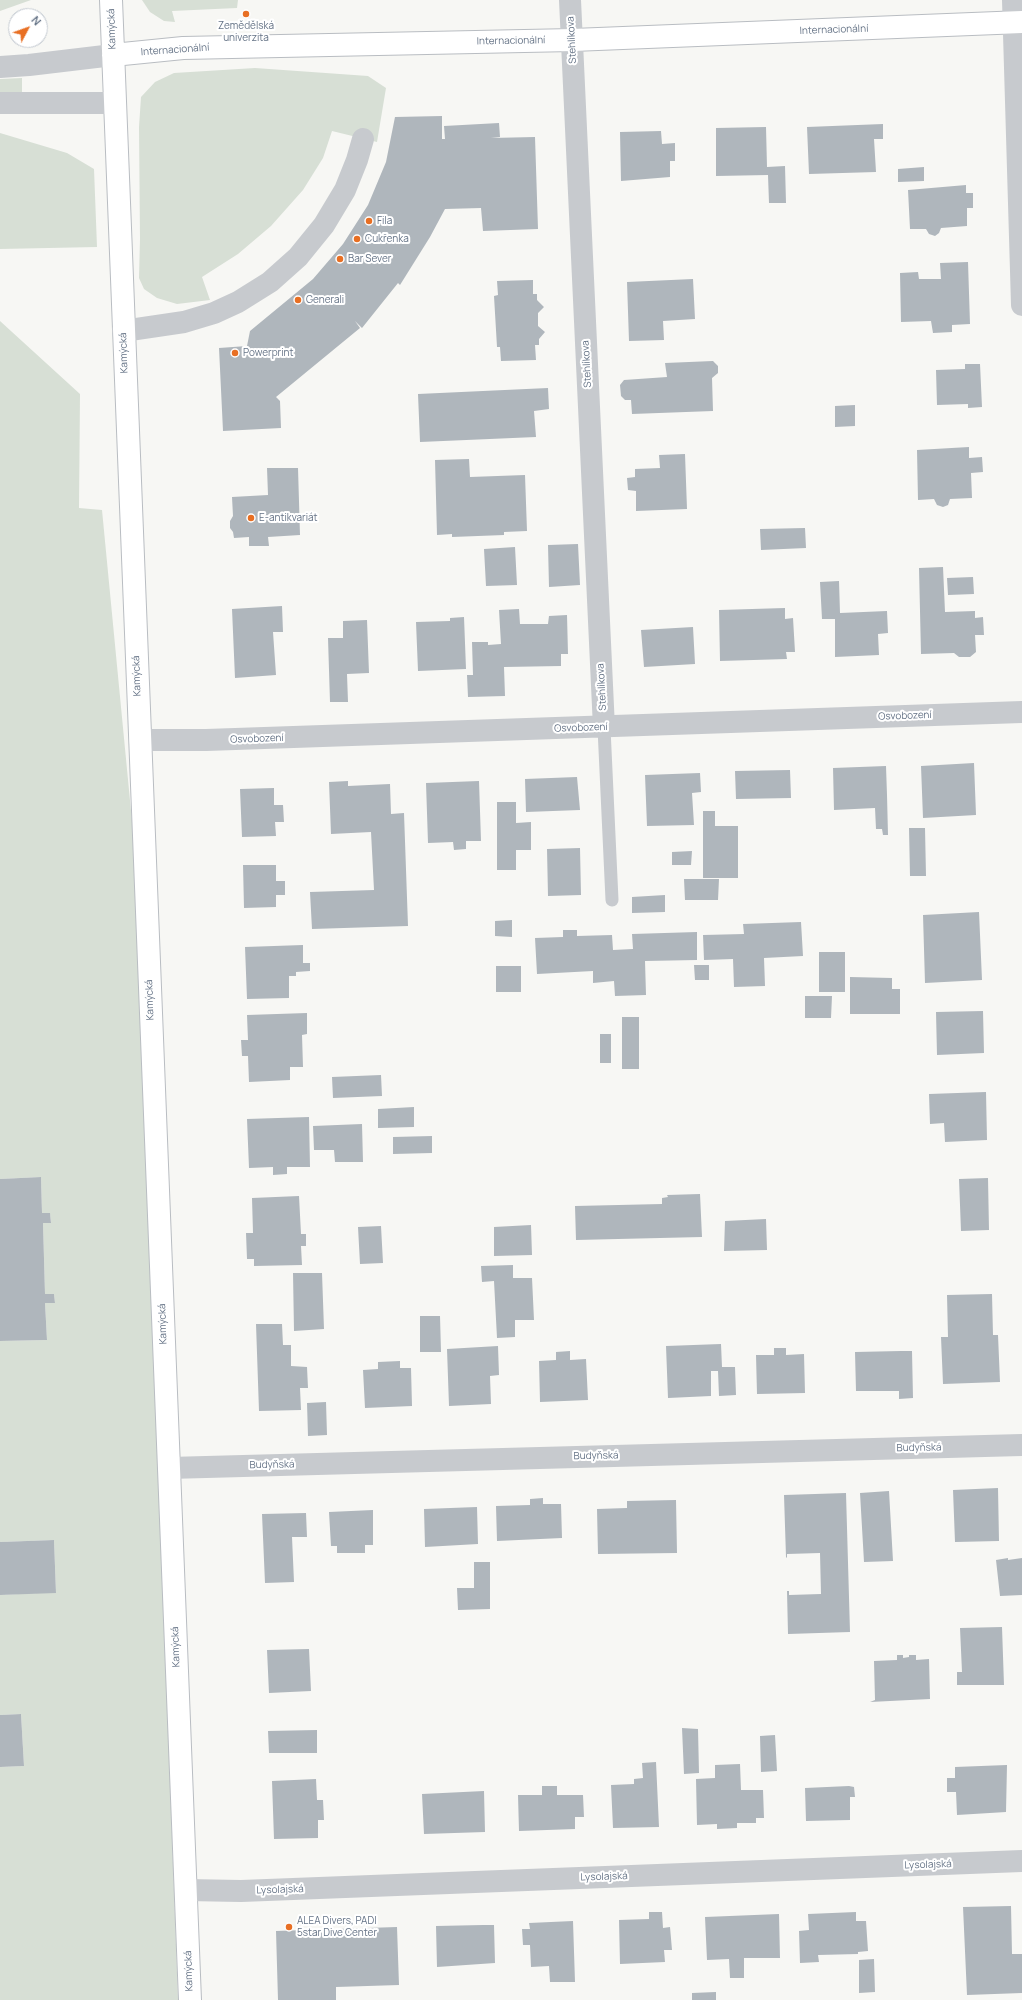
<!DOCTYPE html>
<html>
<head>
<meta charset="utf-8">
<style>
	body { margin:0 }
	#map { position:relative; width:1022px; height:2000px; overflow:hidden; background:#f7f7f4; font-family:Manrope,sans-serif }
	canvas { display:block }
	.north { position:absolute; left:8px; top:8px; width:40px; height:40px; box-sizing:border-box; background:#fff; border:1px solid #c1c7cf; border-radius:50%; rotate:49deg; font-size:11px; font-weight:700; line-height:16px; text-align:center; color:#657386 }
	.north::after { content:''; display:block; margin:auto; width:14px; height:18px; background:#e86f23; clip-path:polygon(50% 0,100% 100%,50% 72%,0 100%) }
</style>
</head>
<body>
<div id="map">
<canvas width="1022" height="2000"></canvas>
<div class="north">N</div>
</div>
<script>
const c = document.querySelector('canvas').getContext('2d');
c.lineJoin = 'round';
function paint(path, color) { c.fillStyle = color; c.fill(path, 'evenodd'); }
const poly = rows => new Path2D(rows.map(r => 'M' + r).join(''));
function trace(path, color, width, dash) { c.strokeStyle = color; c.lineWidth = width; c.lineCap = dash ? 'butt' : 'round'; c.setLineDash(dash || []); c.stroke(path); }
function label(font, color, halo, rows, align = 'center') {
  c.font = font + ' Manrope,sans-serif'; c.lineWidth = 4; c.setLineDash([]); c.textBaseline = 'middle'; c.strokeStyle = halo; c.fillStyle = color; for (const [text, x, y, turn = 0] of rows) {
    c.save(); c.translate(x, y); c.rotate((+turn || 0) * Math.PI / 180); c.textAlign = isNaN(turn) ? turn : align; if (halo) c.strokeText(text, 0, 0); c.fillText(text, 0, 0); c.restore();
  }
}
paint(poly([
	[0,0,31,0,0,11],
	[142,0,238,0,237,8,172,11,175,22,164,21,150,12],
	[255,68,368,76,386,88,377,142,332,131,323,158,303,190,271,226,238,254,202,277,210,300,177,304,157,298,144,289,139,278,140,239,139,127,141,97,155,82,174,73],
	[22,78,22,92,0,93,0,79],
	[0,133,67,153,94,169,97,247,0,249],
	[0,321,80,394,79,508,102,510,137,873,178,2000,0,2000,0,1767,24,1766,21,1714,0,1715,0,1595,56,1592,54,1540,0,1542,0,1341,47,1340,45,1303,55,1303,54,1294,45,1294,43,1223,51,1222,50,1214,42,1213,41,1177,0,1179]
]), '#d7dfd5');
paint(poly([
	[442,116,442,139,445,139,444,126,499,123,500,137,491,138,535,137,538,229,483,231,481,208,445,209,430,237,400,285,398,283,362,328,355,321,360,328,276,397,280,401,281,428,223,431,219,348,247,346,250,331,313,279,343,244,368,205,386,162,395,117],
	[883,124,883,139,874,139,876,172,809,174,807,127],
	[766,127,767,167,785,166,786,203,769,203,768,175,716,176,716,128],
	[661,131,662,144,675,143,675,161,670,161,670,177,621,181,620,132],
	[924,167,924,181,898,182,898,169],
	[966,185,966,193,973,193,973,208,967,208,967,226,941,228,939,233,935,236,929,234,926,229,910,229,908,190],
	[968,262,970,324,952,325,952,332,933,333,931,321,901,322,900,273,918,272,919,279,941,279,940,263],
	[693,279,695,319,663,321,664,340,629,341,627,282],
	[533,280,533,294,537,294,537,300,544,307,538,313,538,326,545,332,539,339,539,345,535,345,536,360,501,361,500,347,497,347,494,296,498,295,497,281],
	[713,361,718,366,718,373,712,378,713,411,632,414,631,400,625,400,621,396,620,385,624,380,667,377,665,363],
	[965,364,980,364,982,407,968,408,968,404,937,405,936,370,965,369],
	[548,388,549,409,534,411,536,437,420,442,418,394],
	[855,405,855,426,835,427,835,406],
	[969,447,969,458,982,457,983,472,971,473,972,498,950,499,948,505,943,507,937,505,934,499,918,500,917,450],
	[685,454,687,509,636,511,636,491,628,490,627,478,635,477,635,469,660,468,659,455],
	[469,459,470,477,525,475,527,531,504,532,504,535,452,537,452,534,437,535,435,460],
	[267,468,298,468,300,535,268,537,269,546,249,546,249,537,234,538,233,532,230,528,230,521,233,516,232,497,268,495],
	[805,528,806,548,761,550,760,529],
	[578,544,580,585,549,587,548,545],
	[515,547,517,585,486,586,484,549],
	[943,567,945,612,975,611,975,618,983,617,984,635,975,635,976,652,970,657,959,657,954,653,921,654,919,568],
	[973,577,974,594,948,595,947,578],
	[839,581,840,613,887,611,888,633,878,634,879,655,835,657,835,619,822,619,820,582],
	[282,606,283,632,273,632,276,675,235,678,232,609],
	[785,608,785,619,793,618,795,652,786,652,787,659,720,661,719,610],
	[519,609,520,624,548,624,549,616,567,615,568,654,561,654,561,666,504,667,505,696,468,697,467,675,473,675,472,642,488,642,488,645,501,644,499,610],
	[464,617,466,669,418,671,416,622,450,621,450,618],
	[367,620,369,673,347,674,348,702,330,702,328,638,343,638,343,621],
	[693,627,695,664,644,667,641,630],
	[974,763,976,815,923,818,921,766],
	[886,766,887,795,888,835,883,835,882,829,876,829,875,808,834,810,833,768],
	[790,770,791,798,736,799,735,771],
	[700,773,701,792,692,793,694,825,647,826,645,775],
	[577,777,580,810,526,812,525,779],
	[348,781,348,786,390,784,391,814,404,813,408,926,312,929,310,892,374,890,371,832,331,834,329,782],
	[479,781,481,841,466,841,466,849,454,850,453,842,428,843,426,783],
	[274,788,274,805,283,805,284,822,275,822,276,836,242,837,240,789],
	[497,802,516,802,516,823,531,822,531,850,516,850,516,870,497,870],
	[703,811,715,811,715,826,738,826,738,878,703,878],
	[909,828,925,828,926,876,910,876],
	[580,848,581,895,548,896,547,849],
	[692,851,691,865,672,865,672,852],
	[243,865,276,865,276,881,285,881,285,895,276,895,276,907,244,908],
	[684,879,719,879,718,900,685,900],
	[665,895,665,912,632,913,632,897],
	[979,912,982,980,925,983,923,915],
	[512,920,512,937,495,936,495,921],
	[801,922,803,956,764,958,765,986,734,987,733,959,704,960,703,935,744,934,743,924],
	[563,930,577,930,577,936,612,935,613,950,633,949,632,934,697,932,697,960,645,961,646,995,615,996,614,981,593,983,593,971,537,974,535,938,563,937],
	[303,945,303,963,310,963,310,971,296,972,296,976,289,976,289,998,247,999,245,947],
	[819,952,845,952,845,992,819,992],
	[694,965,709,965,709,980,695,980],
	[496,966,521,966,521,992,496,992],
	[850,977,892,978,892,989,900,989,900,1014,850,1014],
	[805,996,832,996,831,1018,805,1018],
	[983,1011,984,1053,937,1055,936,1012],
	[307,1013,307,1034,302,1035,303,1067,290,1067,290,1080,249,1082,248,1056,242,1056,241,1040,248,1040,247,1015],
	[622,1017,639,1017,639,1069,622,1069],
	[600,1034,611,1034,611,1063,600,1063],
	[381,1075,382,1096,333,1098,332,1077],
	[986,1092,987,1140,945,1142,944,1123,930,1124,929,1094],
	[414,1107,414,1127,378,1128,378,1109],
	[309,1117,310,1167,287,1167,287,1174,273,1175,273,1167,249,1168,247,1119],
	[362,1124,363,1162,335,1162,334,1150,314,1150,313,1126],
	[432,1136,432,1153,393,1154,393,1137],
	[41,1177,42,1213,50,1213,51,1223,43,1223,45,1294,54,1294,55,1303,45,1303,47,1340,0,1341,0,1179],
	[988,1178,989,1230,961,1231,959,1179],
	[700,1194,702,1237,576,1240,575,1206,662,1204,662,1198,668,1197,667,1195],
	[299,1196,301,1234,306,1234,306,1246,301,1246,302,1265,254,1266,254,1259,247,1259,246,1233,253,1233,252,1198],
	[766,1219,767,1250,724,1251,725,1221],
	[531,1225,532,1255,494,1256,494,1227],
	[381,1226,383,1263,360,1264,358,1227],
	[513,1265,513,1278,532,1278,534,1320,515,1320,515,1337,497,1338,494,1281,482,1282,481,1266],
	[293,1273,322,1273,324,1329,294,1331],
	[992,1294,993,1335,998,1335,1000,1382,943,1384,941,1337,948,1337,947,1295],
	[420,1316,440,1316,441,1352,420,1352],
	[256,1324,282,1324,283,1345,291,1345,291,1366,307,1367,308,1388,300,1388,301,1410,259,1411],
	[721,1344,722,1367,735,1367,736,1395,719,1396,718,1371,711,1371,711,1396,668,1398,666,1346],
	[498,1346,499,1375,490,1376,491,1404,449,1406,447,1349],
	[774,1348,786,1348,786,1355,804,1354,805,1393,757,1394,756,1355,774,1355],
	[570,1351,570,1360,586,1359,588,1400,540,1402,539,1361,556,1360,556,1352],
	[901,1351,912,1351,913,1398,899,1399,899,1391,856,1391,855,1352],
	[400,1361,400,1368,411,1368,412,1406,365,1408,363,1370,378,1369,378,1362],
	[326,1402,327,1435,308,1436,307,1403],
	[998,1488,999,1541,955,1542,953,1490],
	[889,1491,893,1561,864,1562,860,1493],
	[846,1493,850,1632,788,1634,787,1591,789,1591,789,1595,821,1594,820,1553,787,1554,787,1558,786,1557,784,1495],
	[543,1498,543,1504,561,1504,562,1538,497,1541,496,1506,530,1505,530,1499],
	[676,1500,677,1553,598,1554,597,1509,627,1508,627,1501],
	[477,1507,478,1544,425,1547,424,1509],
	[373,1510,373,1545,365,1545,365,1553,337,1553,337,1546,331,1546,329,1512],
	[306,1513,307,1537,292,1537,294,1582,265,1583,262,1514],
	[54,1540,56,1593,0,1595,0,1542],
	[1008,1558,1008,1560,1022,1558,1022,1595,1000,1596,996,1560],
	[474,1562,490,1562,490,1609,458,1610,457,1588,474,1588],
	[1002,1627,1004,1685,957,1685,957,1672,962,1672,960,1628],
	[309,1649,311,1691,269,1693,267,1650],
	[897,1655,903,1655,903,1658,909,1657,909,1655,916,1655,916,1660,929,1659,930,1699,870,1702,875,1700,874,1661,897,1660],
	[21,1714,24,1766,0,1767,0,1715],
	[682,1728,698,1729,699,1773,684,1774],
	[317,1730,317,1753,269,1753,268,1731],
	[775,1735,777,1771,761,1772,760,1736],
	[656,1762,659,1827,613,1828,611,1785,634,1784,634,1779,643,1778,642,1763],
	[740,1764,741,1790,763,1790,764,1818,756,1818,756,1823,737,1823,737,1828,717,1829,717,1824,697,1825,696,1779,715,1778,715,1765],
	[1007,1765,1006,1812,957,1815,956,1792,947,1792,947,1778,955,1778,955,1767],
	[316,1779,317,1800,323,1800,324,1820,318,1820,318,1838,274,1839,272,1781],
	[542,1786,557,1786,557,1795,583,1795,584,1817,575,1817,575,1829,519,1831,518,1795,542,1795],
	[849,1786,854,1787,855,1797,850,1797,850,1820,806,1821,805,1788],
	[484,1791,485,1832,424,1834,422,1794],
	[1011,1906,1012,1954,1022,1954,1022,1993,967,1995,963,1907],
	[649,1912,662,1912,663,1928,670,1927,672,1950,664,1950,665,1962,620,1964,619,1920,649,1919],
	[856,1912,856,1921,866,1921,868,1951,858,1952,858,1954,818,1955,819,1962,800,1963,799,1931,809,1930,808,1914],
	[779,1914,780,1958,744,1958,744,1978,730,1978,729,1959,707,1960,705,1917],
	[573,1921,575,1982,550,1982,549,1966,531,1967,530,1945,523,1945,522,1929,530,1929,529,1923],
	[483,1925,494,1925,495,1963,437,1967,436,1926],
	[397,1927,399,1985,336,1987,336,2000,278,2000,276,1931],
	[874,1959,875,1992,859,1993,859,1960],
	[716,1992,716,2000,692,2000,692,1993]
]), '#afb6bc');
const secondary = poly([
	[111,0,190,2000],
	[113,55,183,48,573,40,1022,22]
]);
trace(secondary, '#b9bdc2', 24);
trace(poly([
	[604,728,612,900]
]), '#c7cace', 13);
trace(poly([
	[570,0,604,728],
	[1013,0,1022,305],
	[0,67,29,65,113,55],
	[0,103,115,103],
	[123,331,184,322,214,313,238,302,270,282,298,257,324,225,345,190,357,160,363,139],
	[140,740,206,740,1022,712],
	[169,1468,1022,1445],
	[186,1890,241,1891,1022,1861]
]), '#c7cace', 22);
trace(secondary, '#fff', 22);
for (const [x, y, r, color] of [
	[246,14,4,"#e86f23"],
	[369,221,4,"#e86f23"],
	[357,239,4,"#e86f23"],
	[340,259,4,"#e86f23"],
	[298,300,4,"#e86f23"],
	[235,353,4,"#e86f23"],
	[251,518,4,"#e86f23"],
	[289,1927,4,"#e86f23"]
]) { const dot = new Path2D(); dot.arc(x, y, r, 0, 2 * Math.PI); c.fillStyle = color; c.fill(dot); trace(dot, '#fff', 1.5); }
label('10px', '#657386', '#fff', [
	["Zemědělská",246,26,"center"],
	["univerzita",246,38,"center"],
	["Fila",377,221],
	["Cukřenka",365,239],
	["Bar Sever",348,259],
	["Generali",306,300],
	["Powerprint",243,353],
	["E-antikvariát",259,518],
	["ALEA Divers, PADI",297,1921],
	["5star Dive Center",297,1933]
], 'left');
label('10px', '#657386', '#fff', [
	["Kamýcká",112,29,-92],
	["Internacionální",834,30,-2],
	["Stehlíkova",572,40,-93],
	["Internacionální",511,41,-1],
	["Internacionální",175,50,-4],
	["Kamýcká",124,353,-92],
	["Stehlíkova",587,364,-93],
	["Kamýcká",137,676,-92],
	["Stehlíkova",602,687,-93],
	["Osvobození",905,716,-2],
	["Osvobození",581,728,-2],
	["Osvobození",257,739,-2],
	["Kamýcká",150,1000,-92],
	["Kamýcká",163,1324,-92],
	["Budyňská",919,1448,-1],
	["Budyňská",596,1456,-1],
	["Budyňská",272,1465,-1],
	["Kamýcká",176,1647,-92],
	["Lysolajská",928,1865,-2],
	["Lysolajská",604,1877,-2],
	["Lysolajská",280,1890,-2],
	["Kamýcká",189,1971,-92]
]);
</script>
</body>
</html>
